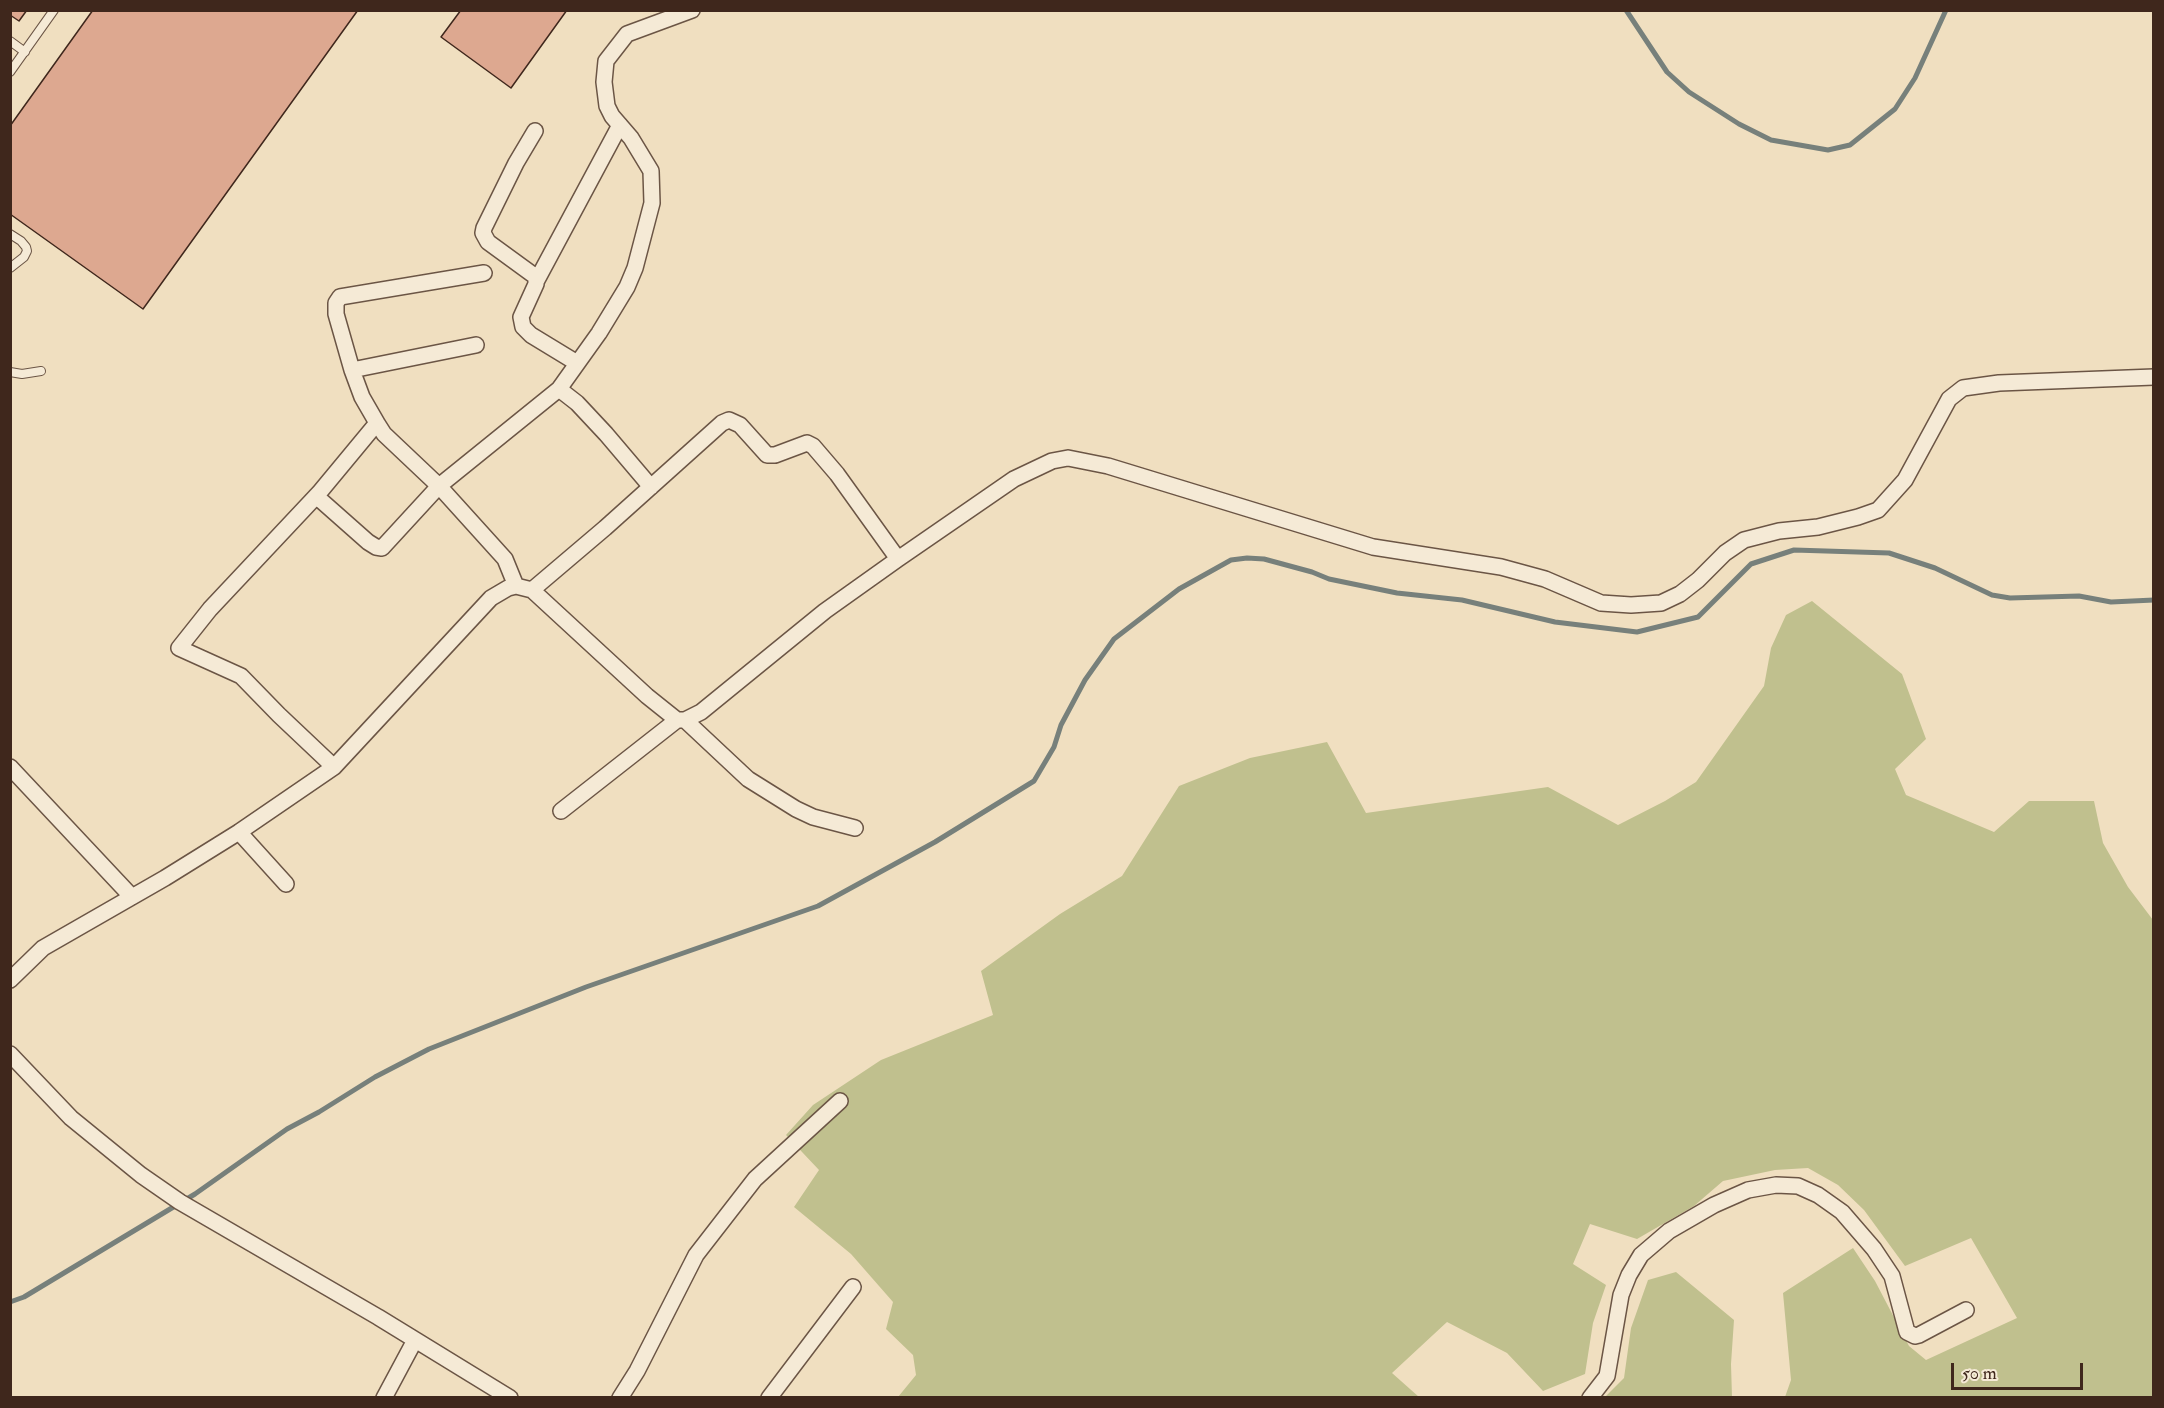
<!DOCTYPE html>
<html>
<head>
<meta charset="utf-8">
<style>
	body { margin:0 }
	#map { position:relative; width:2164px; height:1408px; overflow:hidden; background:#f0dfc0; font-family:"IM FELL Double Pica",serif }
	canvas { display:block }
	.frame { position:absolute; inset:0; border:12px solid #3f271c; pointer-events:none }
	.scale { position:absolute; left:1951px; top:1363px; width:132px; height:27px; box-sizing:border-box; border:3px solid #3f271c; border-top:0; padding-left:8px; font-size:18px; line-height:21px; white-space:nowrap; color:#3f271c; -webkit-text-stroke:4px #f5ead6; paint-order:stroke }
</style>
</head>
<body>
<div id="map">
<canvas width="2164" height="1408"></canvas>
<div class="frame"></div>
<div class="scale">50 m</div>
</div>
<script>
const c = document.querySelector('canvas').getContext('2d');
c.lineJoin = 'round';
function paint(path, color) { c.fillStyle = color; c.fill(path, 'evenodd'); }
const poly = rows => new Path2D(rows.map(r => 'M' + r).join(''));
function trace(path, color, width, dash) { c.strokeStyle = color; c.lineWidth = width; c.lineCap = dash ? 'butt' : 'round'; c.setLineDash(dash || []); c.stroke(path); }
paint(poly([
	[1812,601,1902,674,1926,739,1895,769,1906,795,1994,832,2029,801,2094,801,2103,843,2128,887,2153,920,2153,1397,1785,1397,1791,1380,1783,1293,1853,1248,1875,1281,1909,1346,1926,1360,2017,1318,1971,1238,1905,1266,1864,1210,1838,1185,1808,1168,1775,1170,1723,1181,1694,1206,1637,1239,1590,1224,1573,1264,1606,1285,1593,1323,1585,1374,1543,1391,1507,1353,1447,1322,1392,1373,1419,1397,898,1397,916,1375,913,1355,886,1329,893,1302,851,1254,794,1207,819,1170,786,1135,813,1105,881,1060,993,1015,981,971,1060,914,1122,876,1179,786,1250,758,1327,742,1366,813,1548,787,1618,825,1665,801,1696,782,1764,686,1771,648,1786,615],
	[1676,1272,1734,1320,1731,1364,1732,1397,1605,1397,1624,1378,1631,1328,1648,1280]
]), '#c0c08e');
trace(poly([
	[1626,10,1667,72,1689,92,1739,124,1771,140,1828,150,1850,145,1895,109,1915,78,1946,10],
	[10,1302,24,1297,195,1194,287,1129,319,1112,375,1077,429,1049,586,987,818,906,935,842,1034,781,1054,747,1061,725,1085,680,1114,639,1179,589,1231,560,1247,558,1264,559,1312,572,1329,579,1397,593,1462,600,1555,622,1637,632,1698,617,1751,564,1794,550,1889,553,1935,568,1992,595,2010,598,2079,596,2111,602,2154,600]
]), '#77807b', 5);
const building = poly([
	[10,10,27,10,19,21,10,15,10,10],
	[93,10,358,10,143,309,10,214,10,126,93,10],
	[461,10,567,10,511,88,441,37,461,10]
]);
paint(building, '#dda890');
trace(building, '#3f271c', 1.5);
const service = poly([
	[10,41,25,52],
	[10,72,54,10],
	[10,234,21,241,26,247,27,251,24,257,10,268],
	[10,372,22,374,41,371]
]);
const minor = poly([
	[535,131,516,163,484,228,483,233,488,242,536,277,536,284,521,317,523,327,531,335,577,363],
	[484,273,340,297,336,303,336,314,352,370,362,397,377,423,384,434,439,486,505,559,516,586],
	[537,280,620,125],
	[352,370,476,345],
	[559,389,577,403,606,434,651,487],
	[316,496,368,542,376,547,382,548,439,486,559,389,599,333,627,287,635,268,652,203,651,171,631,138,612,116,607,106,604,82,606,61,627,34,692,10],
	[532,590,605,528,722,423,729,420,740,425,767,455,775,455,807,443,813,446,837,474,898,559],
	[685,720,748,779,796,809,813,817,855,828],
	[10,767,132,897],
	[334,767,279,715,241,676,179,648,210,609,319,493,377,423],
	[561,811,677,720],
	[239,832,286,884],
	[10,980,43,948,165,878,239,832,334,767,491,598,508,588,516,586,532,590,647,696,677,720,685,720,701,712,825,611,898,559,1014,479,1052,461,1068,458,1108,466,1373,547,1501,567,1545,579,1601,603,1631,605,1661,603,1680,594,1698,580,1725,553,1744,540,1779,531,1818,527,1858,517,1878,510,1905,480,1949,399,1963,388,1999,383,2154,377],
	[10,1054,71,1118,141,1175,180,1202,378,1317,510,1398],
	[384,1398,415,1340],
	[620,1398,637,1371,696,1255,755,1179,840,1101],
	[769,1398,853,1287],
	[1590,1398,1607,1376,1621,1295,1629,1275,1641,1255,1669,1231,1714,1205,1748,1190,1776,1185,1798,1186,1818,1195,1842,1212,1874,1249,1892,1276,1907,1332,1915,1336,1919,1335,1966,1310]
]);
trace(service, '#6b5545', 10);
trace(minor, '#6b5545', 18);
trace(service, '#f5ead6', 8);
trace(minor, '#f5ead6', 15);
</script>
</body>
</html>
